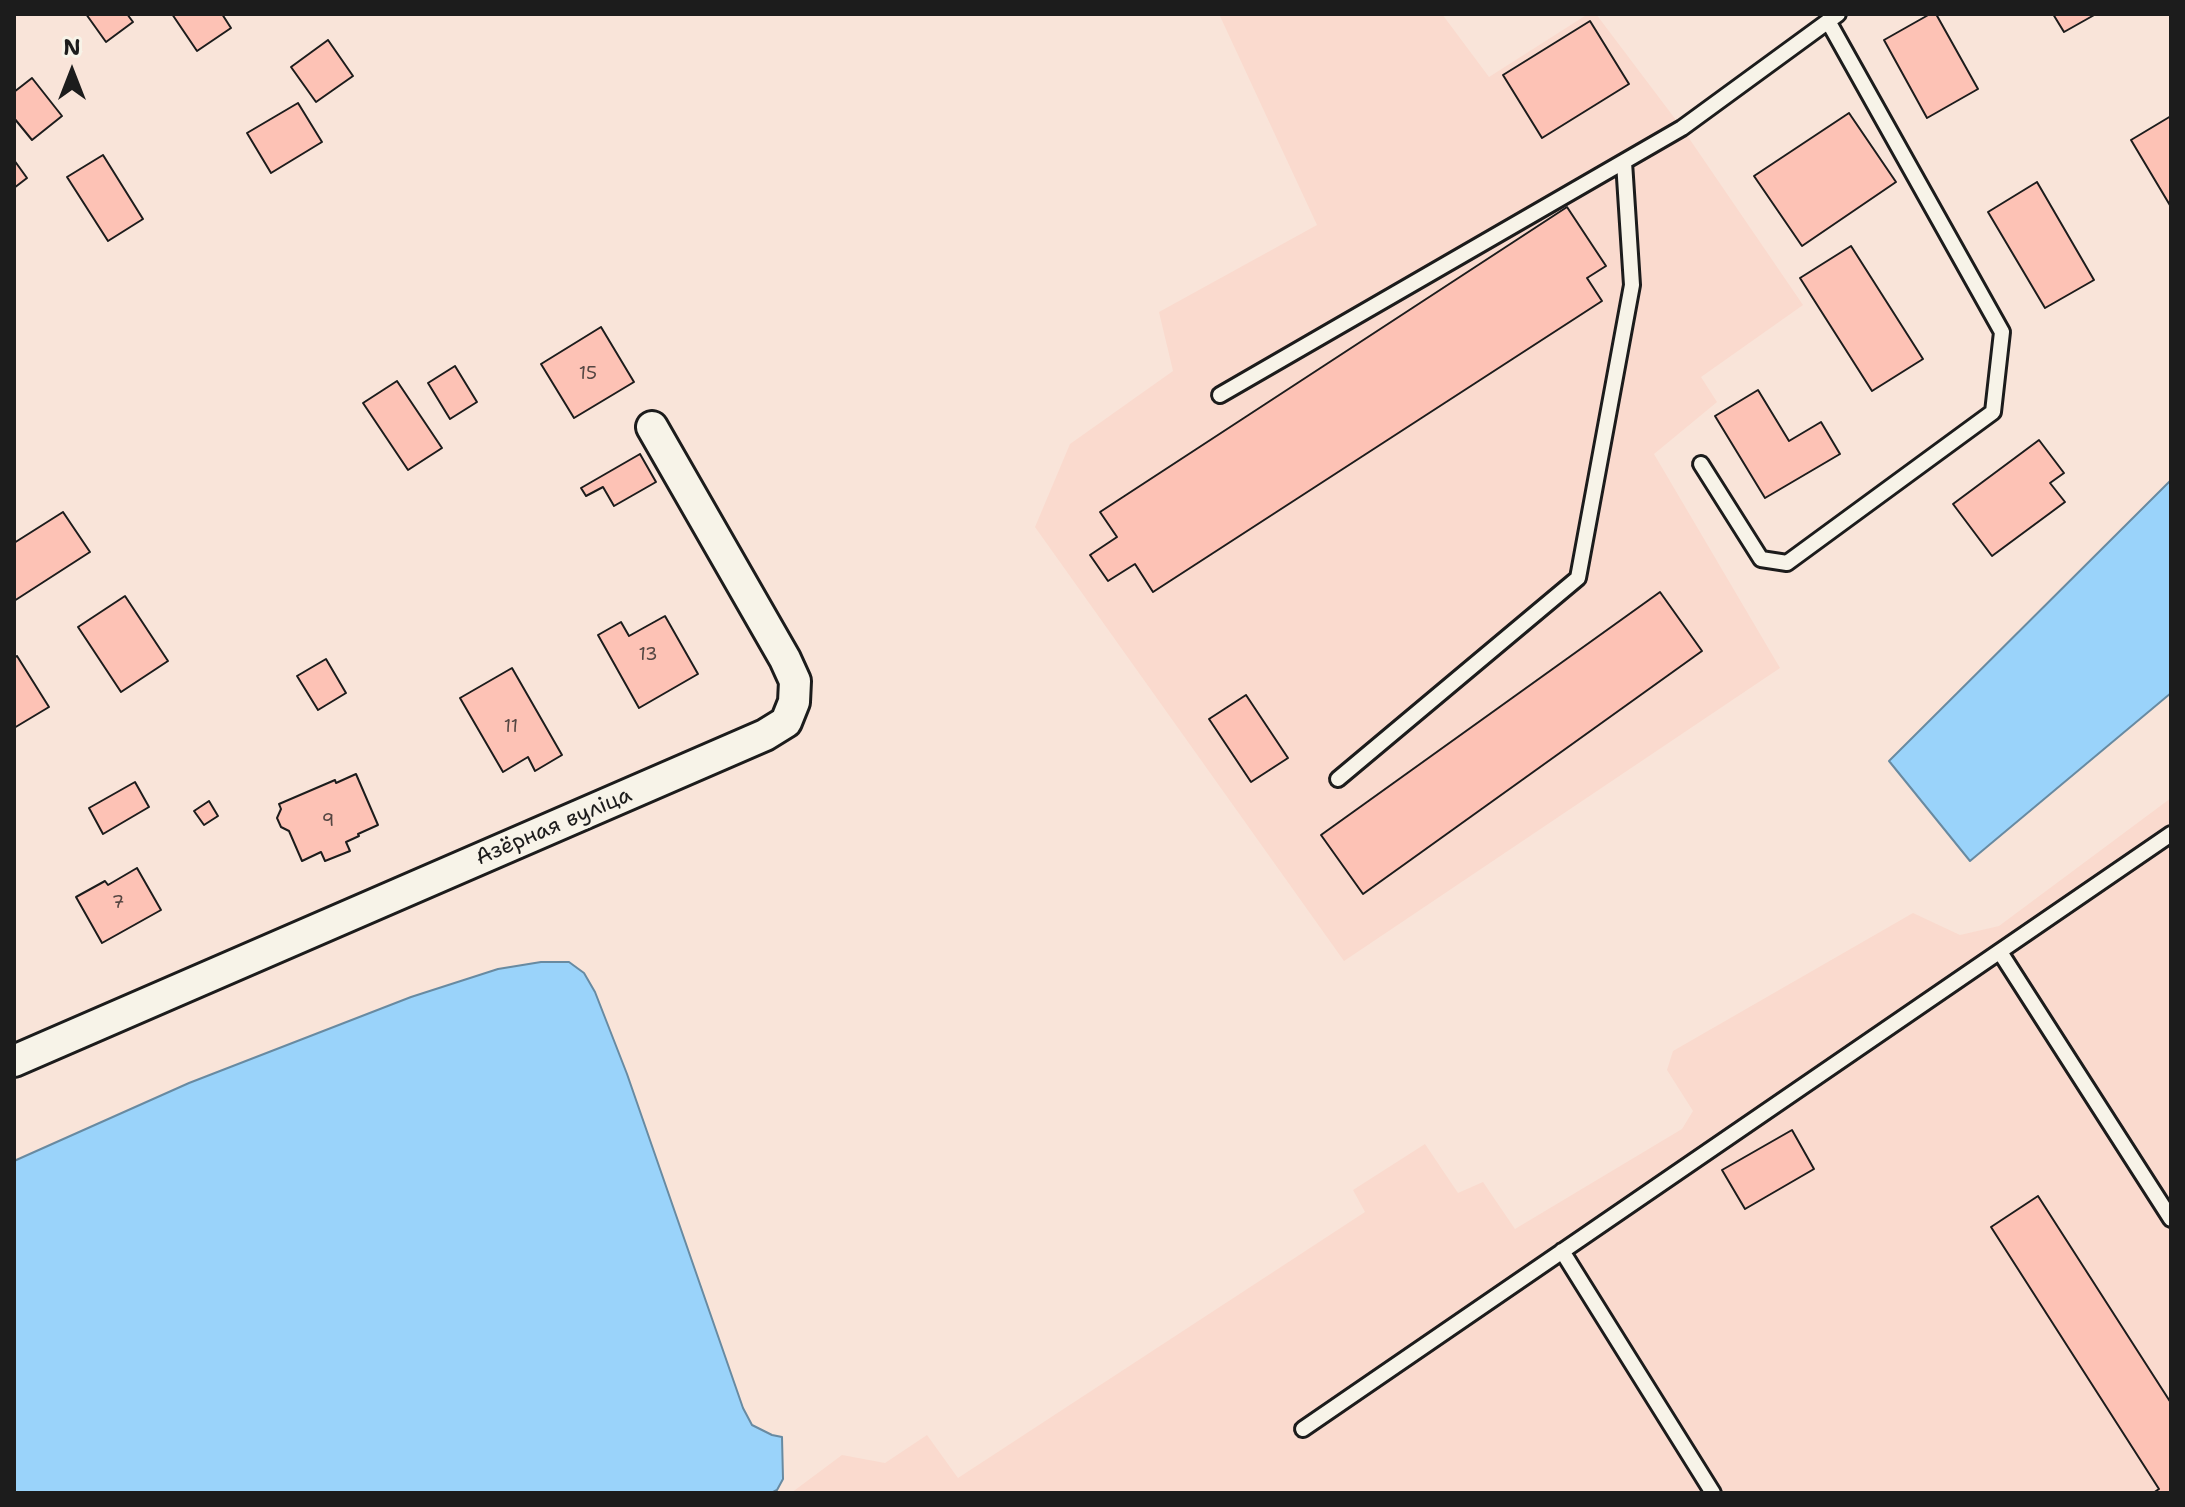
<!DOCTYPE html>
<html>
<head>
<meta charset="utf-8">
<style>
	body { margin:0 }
	#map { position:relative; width:2185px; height:1507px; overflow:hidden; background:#f9e4d9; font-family:"Shantell Sans",sans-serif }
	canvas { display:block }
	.frame { position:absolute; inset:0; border:16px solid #1c1c1c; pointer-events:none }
	.north { position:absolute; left:32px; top:32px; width:80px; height:80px; -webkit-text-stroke:6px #f7f3e8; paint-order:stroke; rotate:0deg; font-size:22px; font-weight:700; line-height:32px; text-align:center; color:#1c1c1c }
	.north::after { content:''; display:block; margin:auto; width:28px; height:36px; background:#1c1c1c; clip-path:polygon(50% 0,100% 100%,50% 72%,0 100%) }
</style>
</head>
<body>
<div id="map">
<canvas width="2185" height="1507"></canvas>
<div class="frame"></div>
<div class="north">N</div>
</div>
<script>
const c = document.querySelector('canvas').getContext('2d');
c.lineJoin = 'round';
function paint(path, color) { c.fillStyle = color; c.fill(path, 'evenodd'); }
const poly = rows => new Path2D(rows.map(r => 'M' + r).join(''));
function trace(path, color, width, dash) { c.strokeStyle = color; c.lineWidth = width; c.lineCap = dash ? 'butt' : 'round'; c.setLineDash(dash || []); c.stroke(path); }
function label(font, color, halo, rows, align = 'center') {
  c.font = font + ' "Shantell Sans",sans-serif'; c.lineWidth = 6; c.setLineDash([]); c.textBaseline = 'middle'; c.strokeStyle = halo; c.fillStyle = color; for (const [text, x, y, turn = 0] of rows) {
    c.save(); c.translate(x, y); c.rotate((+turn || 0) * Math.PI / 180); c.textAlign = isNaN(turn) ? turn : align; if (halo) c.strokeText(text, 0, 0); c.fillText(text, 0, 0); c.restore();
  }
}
paint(poly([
	[1219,14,1442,14,1489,77,1588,14,1596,14,1682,128,1803,305,1701,377,1717,402,1654,454,1780,668,1344,961,1035,527,1070,444,1173,371,1159,312,1317,225],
	[2171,798,2171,1493,791,1493,842,1455,885,1463,927,1435,958,1478,1365,1212,1353,1190,1425,1144,1458,1193,1483,1182,1515,1229,1682,1129,1693,1111,1667,1070,1673,1051,1913,913,1960,935,1999,926]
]), '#fadace');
const water = poly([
	[2171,480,2171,693,1970,861,1889,761,2171,480],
	[541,962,569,962,584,973,595,992,627,1074,743,1408,752,1425,772,1435,782,1437,783,1479,777,1490,771,1493,14,1493,14,1161,189,1083,411,997,498,969,541,962]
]);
paint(water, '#9ad3fa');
trace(water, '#688aa1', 2);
const building = poly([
	[86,14,127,14,133,22,106,42,86,14],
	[172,14,222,14,231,28,197,51,172,14],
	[1930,14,1936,14,1978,89,1927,118,1884,40,1930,14],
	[2053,14,2096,14,2064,32,2053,14],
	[1590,21,1629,84,1542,138,1503,75,1590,21],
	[328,40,353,76,316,102,291,67,328,40],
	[32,78,62,116,32,140,14,118,14,92,32,78],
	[298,103,322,142,271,173,247,133,298,103],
	[1849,113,1896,182,1802,246,1754,176,1849,113],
	[2171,116,2171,207,2131,140,2171,116],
	[103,155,143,219,108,241,67,177,103,155],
	[14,160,27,178,14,188,14,160],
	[2037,182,2094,280,2045,308,1988,212,2037,182],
	[1567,207,1606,266,1587,278,1602,301,1153,592,1135,564,1108,581,1090,555,1117,537,1100,512,1567,207],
	[1851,246,1923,359,1872,391,1800,278,1851,246],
	[601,327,634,382,574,418,541,364,601,327],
	[455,366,477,402,450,419,428,383,455,366],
	[397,381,442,448,408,470,363,403,397,381],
	[1758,390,1789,441,1821,422,1840,454,1765,498,1715,416,1758,390],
	[2039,440,2064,473,2050,483,2065,502,1992,556,1953,504,2039,440],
	[640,454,656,482,614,506,603,487,586,496,581,488,640,454],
	[63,512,90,552,14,601,14,543,63,512],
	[1660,592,1702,651,1363,894,1321,835,1660,592],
	[125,596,168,661,121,692,78,627,125,596],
	[665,616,698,674,639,708,598,635,621,622,629,636,665,616],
	[17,656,49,707,14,728,14,658,17,656],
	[326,659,346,693,318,710,297,676,326,659],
	[512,668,562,755,535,771,528,757,503,772,460,698,512,668],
	[1246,695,1288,758,1251,782,1209,719,1246,695],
	[356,774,378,825,358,834,359,836,346,842,350,851,325,861,321,852,302,861,289,831,281,827,277,818,281,809,279,804,335,780,336,783,356,774],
	[135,782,149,807,103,834,89,808,135,782],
	[209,801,218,816,204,825,194,811,209,801],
	[137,868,161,910,102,943,76,897,105,881,108,885,137,868],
	[1792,1130,1814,1169,1745,1209,1722,1170,1792,1130],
	[2038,1196,2171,1403,2171,1493,2153,1493,2159,1489,1991,1227,2038,1196]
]);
paint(building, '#fdc2b5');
trace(building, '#1c1c1c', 2);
const lane = poly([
	[1220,395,1682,128,1838,14],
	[1701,464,1761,559,1787,563,1993,412,2002,332,1828,21],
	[1338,779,1578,578,1632,285,1624,162],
	[2000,952,2171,1219],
	[1562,1251,1713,1493],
	[1303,1429,2171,834]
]);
const street = poly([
	[14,1061,765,735,786,722,794,702,795,681,785,659,652,427]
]);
trace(lane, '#1c1c1c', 20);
trace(street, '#1c1c1c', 36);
trace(lane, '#f7f3e8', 14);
trace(street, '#f7f3e8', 30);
label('18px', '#544642', null, [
	["15",588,374],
	["13",648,655],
	["11",511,727],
	["9",328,821],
	["7",118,903]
]);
label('22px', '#1c1c1c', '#f7f3e8', [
	["Азёрная вуліца",554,827,-23]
]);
</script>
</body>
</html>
